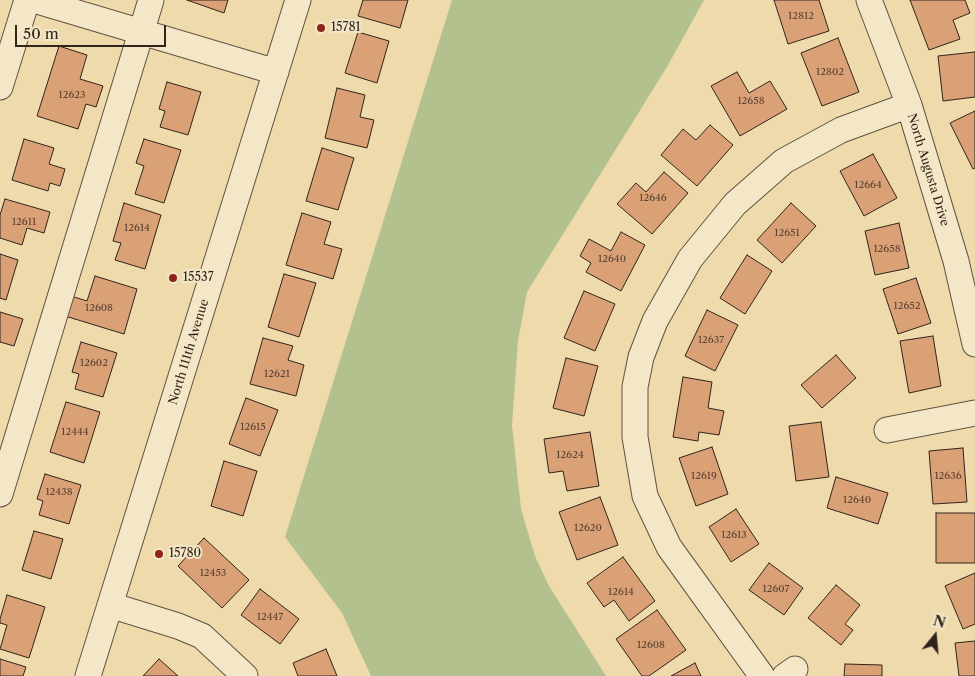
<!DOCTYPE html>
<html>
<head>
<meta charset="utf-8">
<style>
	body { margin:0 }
	#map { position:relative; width:975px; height:676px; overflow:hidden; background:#eedaab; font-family:"Libre Caslon Text",serif }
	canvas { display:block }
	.north { position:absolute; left:910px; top:611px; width:50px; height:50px; -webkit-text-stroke:4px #f4e7c8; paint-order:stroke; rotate:17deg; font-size:14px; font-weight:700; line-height:20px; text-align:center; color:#31241c }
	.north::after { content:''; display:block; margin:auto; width:18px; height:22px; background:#31241c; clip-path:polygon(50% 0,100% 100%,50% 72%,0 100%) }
	.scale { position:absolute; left:15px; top:25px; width:151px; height:22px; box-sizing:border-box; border:2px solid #31241c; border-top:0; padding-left:6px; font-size:15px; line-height:18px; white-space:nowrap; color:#31241c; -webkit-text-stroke:4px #f4e7c8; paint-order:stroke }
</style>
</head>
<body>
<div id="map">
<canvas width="975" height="676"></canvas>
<div class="north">N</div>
<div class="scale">50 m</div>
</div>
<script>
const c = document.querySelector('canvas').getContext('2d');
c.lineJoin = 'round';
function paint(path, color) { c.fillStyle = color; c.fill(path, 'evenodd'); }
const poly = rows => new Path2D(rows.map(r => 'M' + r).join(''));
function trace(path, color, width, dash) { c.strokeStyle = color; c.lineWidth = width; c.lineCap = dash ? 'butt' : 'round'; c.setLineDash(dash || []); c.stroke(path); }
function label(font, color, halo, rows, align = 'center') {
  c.font = font + ' "Libre Caslon Text",serif'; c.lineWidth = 4; c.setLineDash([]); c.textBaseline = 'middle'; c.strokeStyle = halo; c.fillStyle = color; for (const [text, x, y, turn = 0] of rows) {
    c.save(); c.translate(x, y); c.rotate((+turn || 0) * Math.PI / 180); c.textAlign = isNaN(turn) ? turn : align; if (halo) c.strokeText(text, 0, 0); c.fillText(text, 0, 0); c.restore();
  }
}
paint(poly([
	[452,0,704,0,667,67,527,292,518,341,512,425,521,509,535,556,549,586,606,676,371,676,342,613,285,537]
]), '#b3c18e');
const building = poly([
	[187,0,228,0,224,13,187,0],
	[363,0,408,0,400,28,358,16,363,0],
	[774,0,819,0,829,31,788,44,774,0],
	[910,0,965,0,970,13,953,20,960,39,929,50,910,0],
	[358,32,389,41,377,83,345,73,358,32],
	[838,38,859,92,822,106,801,53,838,38],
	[59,46,87,55,80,79,103,86,96,107,86,104,78,129,37,116,59,46],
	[975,52,975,97,943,101,938,56,975,52],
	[737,72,749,93,770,81,787,109,740,136,711,86,737,72],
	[167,82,201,92,188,135,160,127,165,111,159,109,167,82],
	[337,88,365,95,360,117,374,120,367,148,325,138,337,88],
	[975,111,975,168,973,169,950,123,975,111],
	[710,125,733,145,697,186,661,155,683,129,696,140,710,125],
	[24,139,54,148,49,164,65,169,60,186,50,183,48,191,12,180,24,139],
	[144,139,181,150,164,203,135,194,144,166,136,163,144,139],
	[322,148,354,158,338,210,306,201,322,148],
	[873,154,897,198,864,216,840,171,873,154],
	[664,172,688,193,652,234,617,204,636,183,646,192,664,172],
	[5,199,50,212,44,233,27,228,22,245,0,238,0,215,5,199],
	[124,203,161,215,145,269,115,260,121,243,113,241,124,203],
	[791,203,816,226,782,263,757,240,791,203],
	[302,213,331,222,324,244,342,249,333,279,286,265,302,213],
	[899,223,909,268,875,275,865,231,899,223],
	[621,232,645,245,621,291,586,272,591,263,580,256,589,239,611,251,621,232],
	[0,254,18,260,6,300,0,298,0,254],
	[747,255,772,271,745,314,720,298,747,255],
	[284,274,316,283,299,337,268,327,284,274],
	[95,276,137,289,124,334,65,316,71,296,87,301,95,276],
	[916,278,931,323,898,334,883,289,916,278],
	[584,291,615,304,595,351,564,338,584,291],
	[707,310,738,325,715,371,685,356,707,310],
	[0,312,23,319,14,346,0,342,0,312],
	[933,336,941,386,909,393,900,341,933,336],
	[263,338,293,346,288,360,304,365,296,396,250,384,263,338],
	[81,342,117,353,103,397,75,389,79,374,72,372,81,342],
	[836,355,856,378,822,408,801,385,836,355],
	[566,358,598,366,584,416,553,408,566,358],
	[683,377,712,382,708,408,724,411,719,435,699,432,698,441,673,437,683,377],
	[246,398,278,410,260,456,229,444,246,398],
	[66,402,100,412,84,463,50,452,66,402],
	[821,422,829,477,796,481,789,426,821,422],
	[590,432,599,486,567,491,563,471,549,473,544,439,590,432],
	[712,447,728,494,696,506,679,458,712,447],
	[963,448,967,502,933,504,929,451,963,448],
	[224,461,257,471,243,516,211,506,224,461],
	[45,474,81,485,69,524,39,515,43,501,37,499,45,474],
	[836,477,888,493,878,524,827,508,836,477],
	[600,497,618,545,577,560,559,512,600,497],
	[736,509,759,544,731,562,709,527,736,509],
	[936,513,975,513,975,563,936,563,936,513],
	[34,531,63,539,51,579,22,570,34,531],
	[204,538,249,580,222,608,178,566,204,538],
	[623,557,655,601,629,621,614,600,604,607,587,583,623,557],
	[769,563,803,588,784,615,749,590,769,563],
	[975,573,975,624,963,629,945,586,975,573],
	[836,585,860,605,845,624,853,630,841,645,808,618,836,585],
	[260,589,299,619,280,644,241,615,260,589],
	[7,595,45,607,29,658,0,649,7,625,0,623,0,619,7,595],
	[657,610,686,650,649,676,642,676,616,639,657,610],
	[975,641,975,676,959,676,955,643,975,641],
	[326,649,337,676,298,676,293,663,326,649],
	[0,659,26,667,23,676,0,676,0,659],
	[159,659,178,676,143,676,159,659],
	[695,663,701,676,671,676,695,663],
	[845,664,882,665,882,676,844,676,845,664]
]);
paint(building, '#daa076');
trace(building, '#31241c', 1);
const minor = poly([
	[34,0,276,72],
	[869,0,909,105,956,261,975,344],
	[0,87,27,0],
	[887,430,975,413],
	[0,494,151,0],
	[110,605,178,626,202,636,245,676],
	[88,676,298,0],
	[762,676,669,547,645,496,635,437,635,387,641,357,655,321,690,259,735,204,784,161,841,130,909,105],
	[785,676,795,669]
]);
trace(minor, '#605240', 27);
trace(minor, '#f4e7c8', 25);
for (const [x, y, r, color] of [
	[321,28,5,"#8f2418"],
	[173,278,5,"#8f2418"],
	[159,554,5,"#8f2418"]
]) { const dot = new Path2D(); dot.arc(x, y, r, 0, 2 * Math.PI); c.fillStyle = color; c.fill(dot); trace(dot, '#f4e7c8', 2); }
label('10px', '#5b4332', null, [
	["12812",801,16],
	["12802",830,72],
	["12623",72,95],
	["12658",751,101],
	["12664",868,185],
	["12646",653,198],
	["12611",24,222],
	["12614",137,228],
	["12651",787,233],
	["12658",887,249],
	["12640",612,259],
	["12652",907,306],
	["12608",99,308],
	["12637",711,340],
	["12602",94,363],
	["12621",277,374],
	["12615",253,427],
	["12444",75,432],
	["12624",570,455],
	["12619",704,476],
	["12636",948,476],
	["12438",59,492],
	["12640",857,500],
	["12620",588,528],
	["12613",734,535],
	["12453",213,573],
	["12607",776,589],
	["12614",621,592],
	["12447",270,617],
	["12608",651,645]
]);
label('12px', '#31241c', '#f4e7c8', [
	["15781",331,28],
	["15537",183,278],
	["15780",169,554]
], 'left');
label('12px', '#31241c', '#f4e7c8', [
	["North Augusta Drive",928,170,73],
	["North 111th Avenue",189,352,-73]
]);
</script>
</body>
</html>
